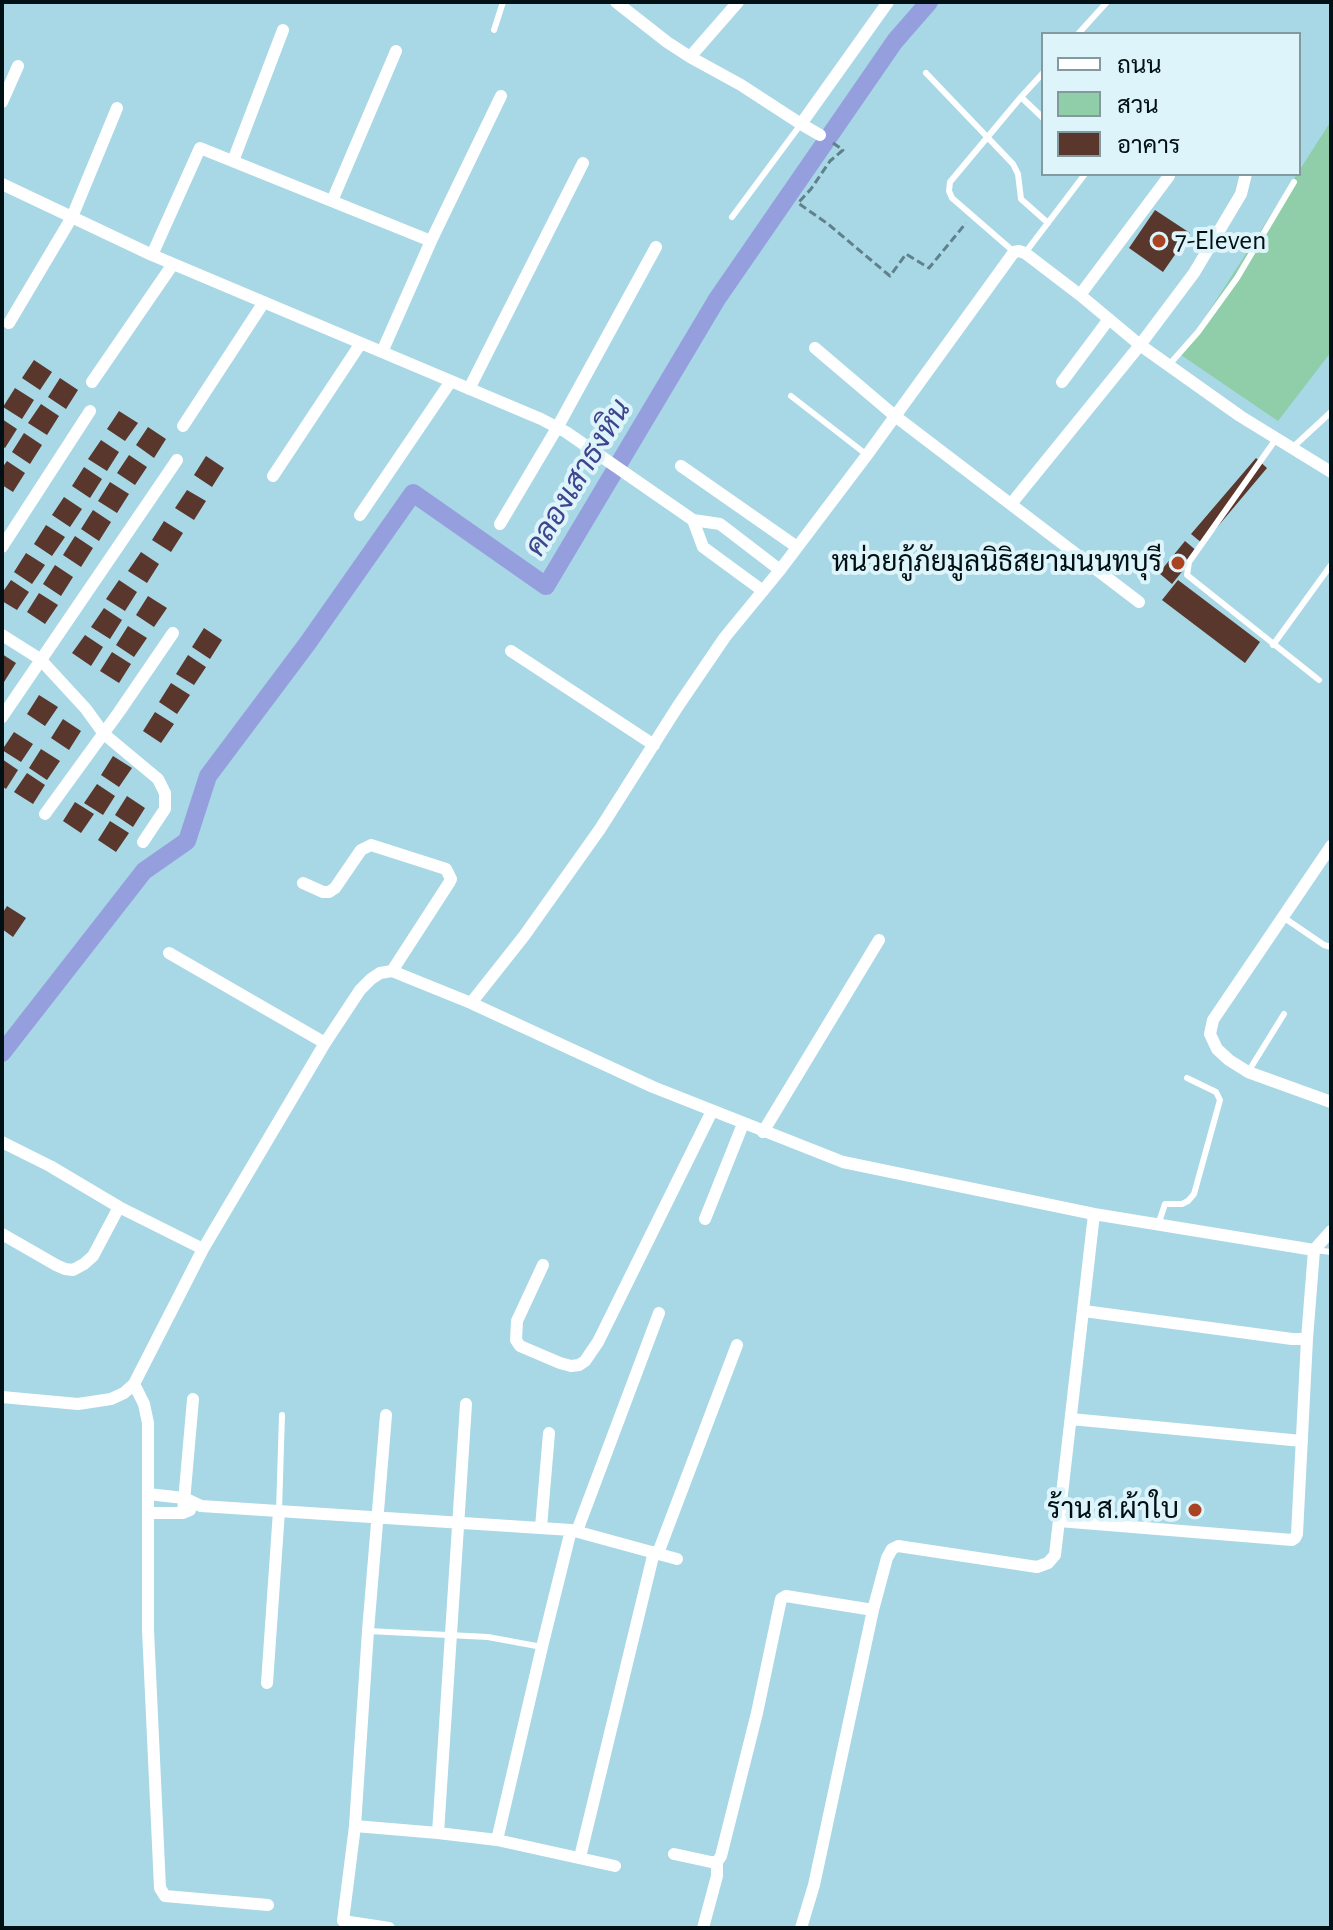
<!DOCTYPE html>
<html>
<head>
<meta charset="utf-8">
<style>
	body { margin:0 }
	#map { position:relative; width:1333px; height:1930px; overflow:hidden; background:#a8d7e5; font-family:"Alegreya Sans",Sarabun,sans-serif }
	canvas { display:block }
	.frame { position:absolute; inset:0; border:4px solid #011014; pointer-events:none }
	.legend { position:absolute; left:1041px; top:32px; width:260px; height:144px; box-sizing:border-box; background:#dcf4fa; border:2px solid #84999e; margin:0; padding:10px 14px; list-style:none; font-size:24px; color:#011014 }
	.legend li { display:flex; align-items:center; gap:16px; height:40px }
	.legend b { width:40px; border:2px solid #84999e }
</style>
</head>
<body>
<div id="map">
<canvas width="1333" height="1930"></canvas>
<div class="frame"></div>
<ul class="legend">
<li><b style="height:10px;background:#fff"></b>ถนน</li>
<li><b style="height:22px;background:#8fcea8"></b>สวน</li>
<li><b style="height:22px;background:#59372c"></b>อาคาร</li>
</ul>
</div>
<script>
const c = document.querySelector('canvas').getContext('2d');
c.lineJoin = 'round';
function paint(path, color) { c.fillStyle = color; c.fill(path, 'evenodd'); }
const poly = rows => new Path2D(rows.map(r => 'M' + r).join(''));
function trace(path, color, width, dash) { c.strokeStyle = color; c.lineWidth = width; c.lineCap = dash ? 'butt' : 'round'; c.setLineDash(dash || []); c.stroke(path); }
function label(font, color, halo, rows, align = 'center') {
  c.font = font + ' "Alegreya Sans",Sarabun,sans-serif'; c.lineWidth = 8; c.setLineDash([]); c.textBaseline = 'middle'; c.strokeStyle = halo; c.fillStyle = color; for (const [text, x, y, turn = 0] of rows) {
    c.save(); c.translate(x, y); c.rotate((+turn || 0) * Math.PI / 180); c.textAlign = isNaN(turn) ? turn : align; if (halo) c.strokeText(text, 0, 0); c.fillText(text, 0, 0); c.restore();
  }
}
paint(poly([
	[1331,121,1331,352,1278,421,1181,355,1297,174,1299,174,1299,171]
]), '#8fcea8');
trace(poly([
	[2,1053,144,871,187,841,208,776,307,644,413,493,546,586,717,299,895,41,929,2]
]), '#969fdd', 18);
paint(poly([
	[1155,210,1190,233,1163,272,1129,248],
	[34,360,52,372,40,390,22,378],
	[60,378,78,390,66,409,48,397],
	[15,388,34,400,22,419,3,407],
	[41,404,59,416,47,435,28,423],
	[119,411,138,423,125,441,107,429],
	[2,419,17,429,5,448,2,446],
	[148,427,166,439,154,458,136,445],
	[24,433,42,445,30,464,12,452],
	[101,440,119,452,107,471,88,459],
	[129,455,147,467,135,485,117,473],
	[206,456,224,468,212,487,194,475],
	[1256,458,1267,468,1203,544,1191,534],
	[7,461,25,473,13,492,2,485,2,468],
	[84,467,102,479,90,498,72,486],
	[110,482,129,494,117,513,98,501],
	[187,490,206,501,194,520,175,508],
	[64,497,82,509,70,527,52,515],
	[93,510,111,522,99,541,81,529],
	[164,521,183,533,171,552,152,540],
	[46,525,65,537,52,556,34,544],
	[75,536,93,548,81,567,63,555],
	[1185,541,1198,552,1172,584,1159,573],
	[141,552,159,564,147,583,128,571],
	[26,553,45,565,32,584,14,572],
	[55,565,73,577,61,596,43,584],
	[11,580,29,592,17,610,2,601,2,593],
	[119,580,137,592,125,611,106,599],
	[1178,580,1260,642,1245,663,1162,600],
	[39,593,58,605,45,624,27,612],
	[148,596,167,608,154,627,136,615],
	[104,608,122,620,110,639,91,627],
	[128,626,147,638,134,657,116,645],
	[204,628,222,640,210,659,192,647],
	[85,635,103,647,91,666,72,653],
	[112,652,131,664,119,683,100,671],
	[2,654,16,663,4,682,2,681],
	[188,655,206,667,194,685,176,674],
	[171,683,190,695,177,714,159,702],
	[39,695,58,707,45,726,27,714],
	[155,712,174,724,161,743,143,731],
	[63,719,81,731,69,750,51,738],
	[14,732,33,744,21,762,2,750],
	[41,749,60,761,47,780,29,768],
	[113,756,132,768,119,787,101,775],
	[2,759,18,770,6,789,2,786],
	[27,773,45,785,33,804,14,792],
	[97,784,115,796,103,815,84,803],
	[127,796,145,808,133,827,115,815],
	[75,802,94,814,81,833,63,821],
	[110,821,129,833,116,852,98,840],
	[7,906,26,918,13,937,2,929,2,914]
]), '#59372c');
trace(poly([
	[833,143,843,150,830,161,811,189,798,203,828,224,890,276,906,254,929,268,966,223]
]), '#60818b', 3, [8, 4]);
trace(poly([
	[494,30,503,2],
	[1078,34,1107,2],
	[926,73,1013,164,1018,174,1021,199,1048,223],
	[1043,73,1021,97,1043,118],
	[732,217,801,124],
	[1013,251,952,198,949,191,950,182,1021,97],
	[1025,253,1085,174],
	[1168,366,1198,332,1237,278,1294,182],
	[791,396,867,455],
	[1276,439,1189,562,1187,575,1319,680],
	[1291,449,1331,412],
	[1273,645,1331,565],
	[1283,917,1324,945,1331,947],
	[1248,1072,1284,1014],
	[1158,1225,1165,1204,1182,1204,1188,1201,1194,1194,1220,1100,1216,1092,1187,1078],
	[1315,1250,1331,1252],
	[279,1511,282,1415],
	[368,1631,488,1637,542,1647]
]), '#fff', 6);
trace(poly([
	[616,2,667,42,690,57,741,85,801,124,820,135],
	[690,57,738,2],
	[2,102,18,66],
	[801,124,888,2],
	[233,161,283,30],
	[2,184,152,255,541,419,566,432,693,520],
	[332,201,396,51],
	[152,255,200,148,431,241],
	[1080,295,1169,176],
	[9,323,72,217,117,108],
	[815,348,895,416,1139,602],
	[382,352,431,241,501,96],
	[92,382,173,264],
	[1062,382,1109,319],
	[469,389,583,163],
	[183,426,264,302],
	[681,466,797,547],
	[273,476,361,343],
	[1011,504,1140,345,1194,273,1241,194,1246,174],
	[360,515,451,381],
	[500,524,557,428,656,247],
	[2,547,90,411],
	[763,591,703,547,693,520,720,524,780,570],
	[2,635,40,659,86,709,104,734,158,779,165,793,165,809,143,842],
	[511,651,654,745],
	[2,717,177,460],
	[45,814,119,712,173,633],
	[1331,846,1213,1020,1210,1034,1217,1049,1229,1060,1248,1072,1331,1102],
	[303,883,323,892,329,892,335,888,361,850,371,845,446,869,451,879,449,883,392,971],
	[169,953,325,1043],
	[471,1003,524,936,600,829,678,706,725,637,780,570,867,455,1014,252,1019,251,1025,253,1080,295,1140,345,1240,416,1331,472],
	[763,1132,879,940],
	[2,1142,50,1166,119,1207,203,1249],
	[705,1219,743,1124],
	[2,1234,56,1265,65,1269,73,1270,84,1264,93,1256,119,1207],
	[543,1265,517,1321,516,1340,520,1346,560,1363,571,1366,579,1365,585,1361,598,1342,712,1111],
	[1084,1311,1292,1339,1307,1339],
	[134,1384,144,1404,148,1423,148,1630,160,1888,165,1896,268,1905],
	[2,1397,78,1404,111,1399,124,1393,134,1384,203,1249,325,1043,360,990,371,979,380,973,392,971,471,1003,653,1087,843,1162,1094,1214,1314,1250],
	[386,1415,368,1631,355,1826,343,1921,389,1928],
	[1071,1419,1302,1441],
	[148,1494,184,1498,201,1506,571,1530,677,1559],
	[148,1513,183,1513,190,1510],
	[183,1513,193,1399],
	[1059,1521,1292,1540,1295,1538,1297,1534,1307,1339,1314,1250,1331,1231],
	[541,1527,549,1433],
	[577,1531,659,1313],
	[658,1553,737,1345],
	[267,1683,279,1511],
	[355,1826,438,1833,497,1840,615,1866],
	[438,1833,466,1404],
	[497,1840,542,1647,571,1530],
	[674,1854,711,1862,717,1862,721,1856,757,1713,781,1599,786,1596,873,1610],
	[580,1857,654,1552],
	[703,1928,717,1876,717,1862],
	[801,1928,814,1885,873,1610,887,1558,892,1549,898,1546,1037,1567,1048,1563,1055,1555,1094,1214]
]), '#fff', 12);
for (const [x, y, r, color] of [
	[1159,241,8,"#aa4322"],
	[1178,563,8,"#aa4322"],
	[1195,1510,8,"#aa4322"]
]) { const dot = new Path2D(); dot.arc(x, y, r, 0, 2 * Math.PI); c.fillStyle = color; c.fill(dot); trace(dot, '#dcf4fa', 3); }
label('28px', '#011014', '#dcf4fa', [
	["7-Eleven",1175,241,"left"],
	["หน่วยกู้ภัยมูลนิธิสยามนนทบุรี",1162,563],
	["ร้าน ส.ผ้าใบ",1179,1510]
], 'right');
label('italic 30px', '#40448f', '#dcf4fa', [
	["คลองเสาธงหิน",578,478,-59]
]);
</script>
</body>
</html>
